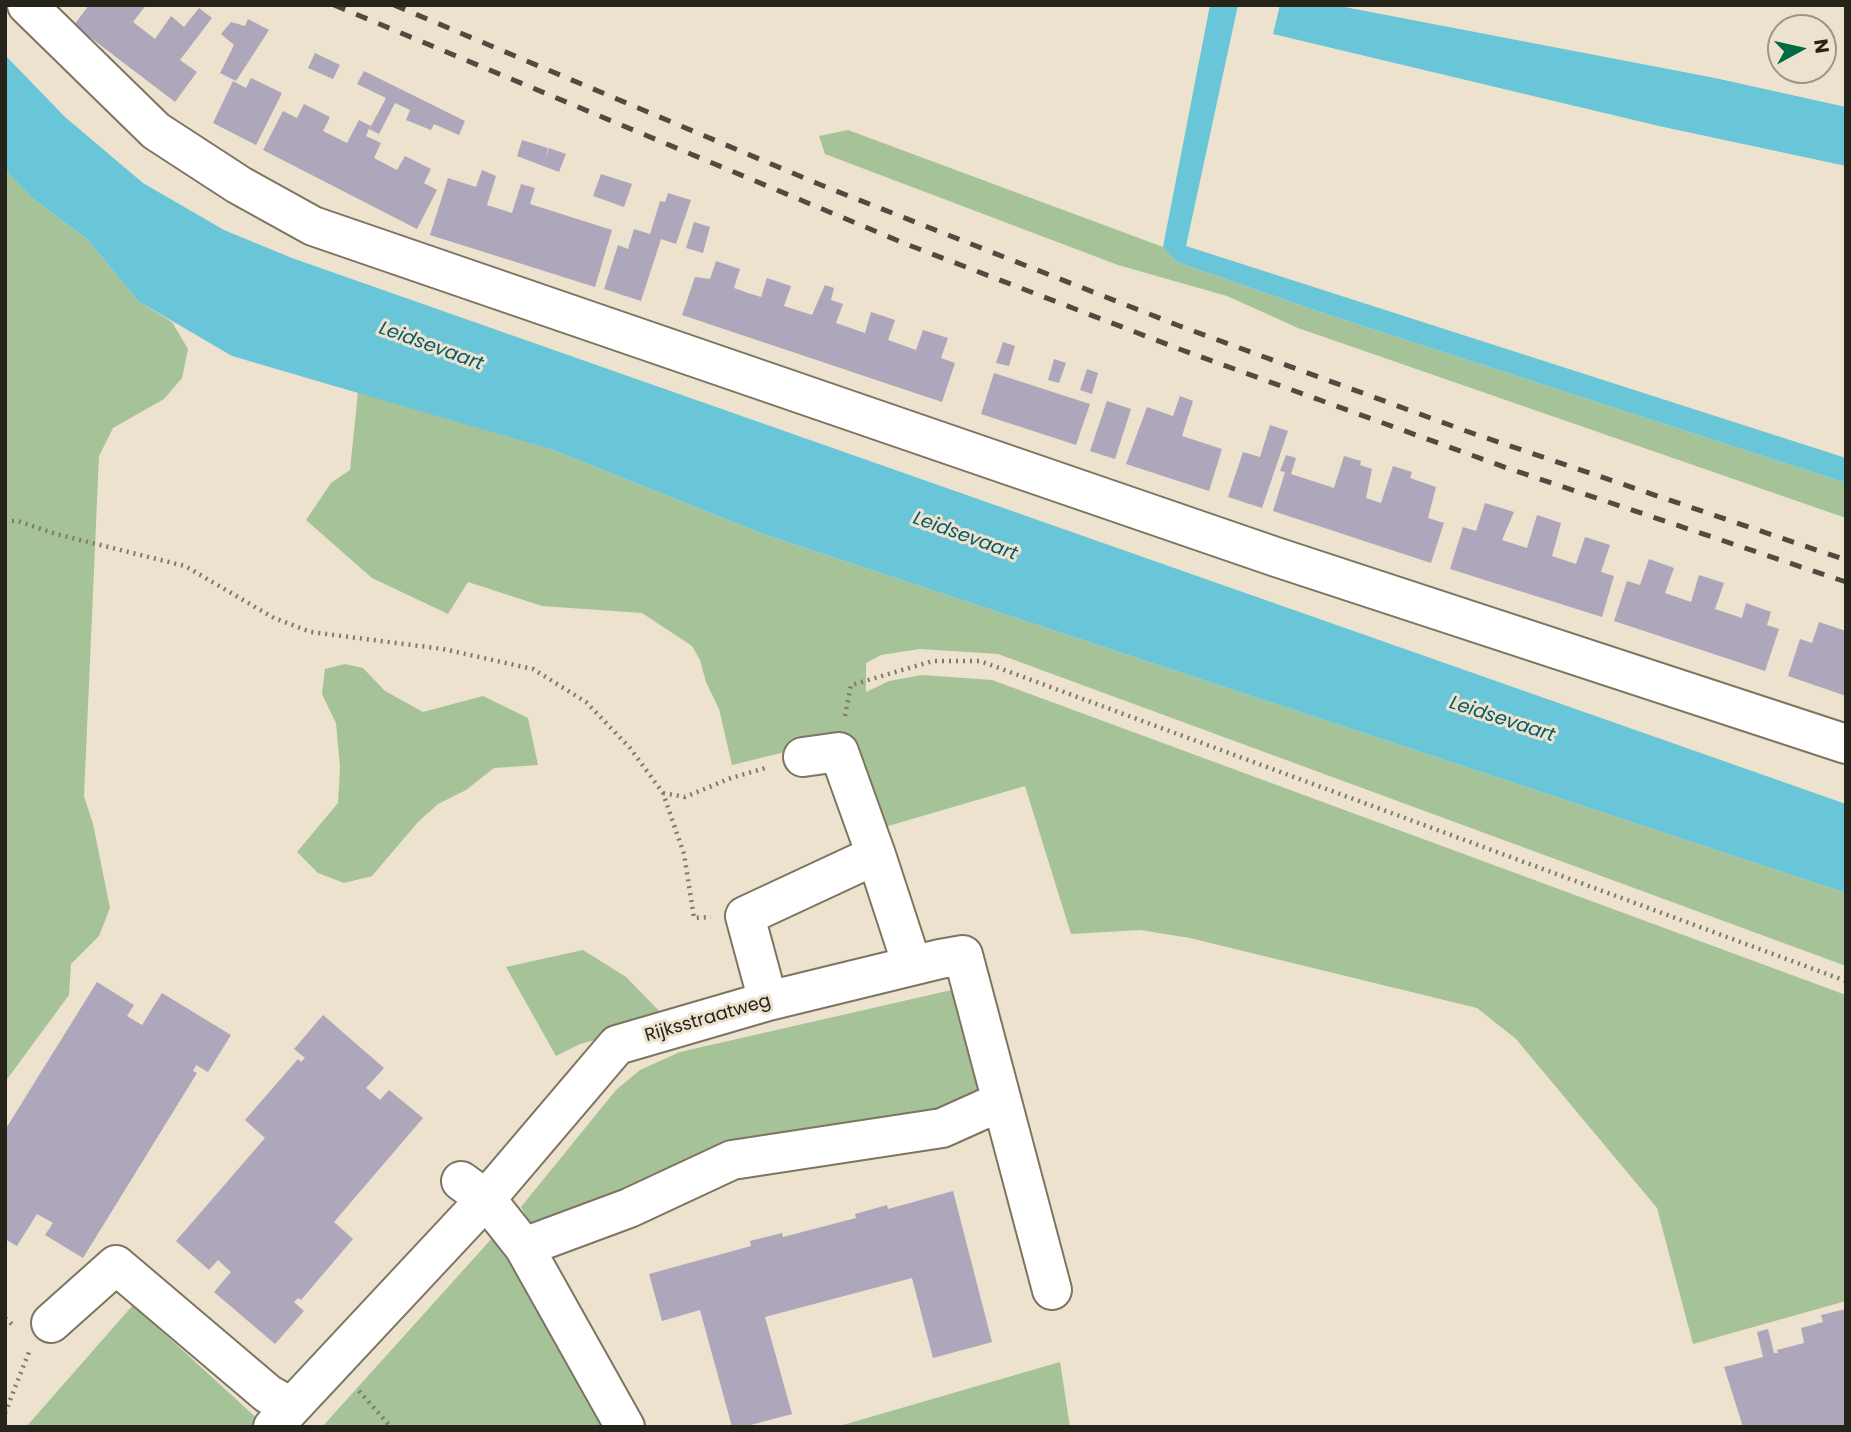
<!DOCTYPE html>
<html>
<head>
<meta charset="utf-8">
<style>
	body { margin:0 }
	#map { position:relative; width:1851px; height:1432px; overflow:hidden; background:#ece2cd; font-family:Poppins,sans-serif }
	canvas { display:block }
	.frame { position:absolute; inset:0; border:7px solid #26231b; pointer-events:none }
	.north { position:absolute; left:1767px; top:14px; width:70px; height:70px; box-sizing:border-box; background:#ece2cd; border:2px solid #9d9686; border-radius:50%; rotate:82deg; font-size:19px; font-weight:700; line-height:28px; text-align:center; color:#26231b }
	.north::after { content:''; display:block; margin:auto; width:24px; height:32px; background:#006a41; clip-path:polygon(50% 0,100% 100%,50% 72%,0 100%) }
</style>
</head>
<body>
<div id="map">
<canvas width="1851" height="1432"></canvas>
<div class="frame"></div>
<div class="north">N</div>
</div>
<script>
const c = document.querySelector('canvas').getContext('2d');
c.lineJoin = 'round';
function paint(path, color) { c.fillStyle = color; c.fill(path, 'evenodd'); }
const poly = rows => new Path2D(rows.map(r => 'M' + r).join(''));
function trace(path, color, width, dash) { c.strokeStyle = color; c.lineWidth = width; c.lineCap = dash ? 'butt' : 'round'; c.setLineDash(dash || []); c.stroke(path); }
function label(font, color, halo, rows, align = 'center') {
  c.font = font + ' Poppins,sans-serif'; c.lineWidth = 6; c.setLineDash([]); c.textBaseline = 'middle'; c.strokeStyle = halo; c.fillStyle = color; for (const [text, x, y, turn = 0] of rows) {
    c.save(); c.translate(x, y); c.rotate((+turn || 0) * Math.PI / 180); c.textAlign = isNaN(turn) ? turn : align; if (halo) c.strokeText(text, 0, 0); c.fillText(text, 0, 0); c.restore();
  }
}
paint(poly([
	[848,130,1163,247,1177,262,1317,311,1846,483,1846,518,1298,328,1227,296,1118,265,825,154,819,136],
	[5,170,30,196,88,240,138,301,172,322,188,349,182,378,164,399,113,428,99,456,84,796,93,824,110,908,99,936,71,964,69,995,5,1082],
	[358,392,553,450,763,534,1846,893,1846,966,998,654,920,649,881,655,866,663,866,692,889,681,922,675,992,680,1846,995,1846,1301,1693,1344,1657,1208,1516,1039,1477,1008,1190,938,1140,930,1071,934,1025,786,871,831,835,751,785,752,732,765,719,709,706,682,700,660,692,646,642,613,542,606,468,582,448,614,372,578,306,520,331,483,350,470],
	[345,664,363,668,385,691,423,712,483,696,528,718,538,765,494,768,466,790,438,804,418,822,372,876,344,883,318,873,297,852,338,803,340,767,336,723,322,694,325,669],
	[583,950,626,977,668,1020,580,1044,556,1056,506,967],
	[956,989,982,1097,933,1126,736,1140,710,1149,663,1177,534,1231,521,1207,616,1090,640,1070,680,1052],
	[494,1236,609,1427,322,1427],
	[133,1305,261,1422,257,1427,26,1427],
	[1060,1362,1070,1427,836,1427]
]), '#a6c298');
paint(poly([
	[1210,5,1238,5,1186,246,1846,458,1846,483,1317,311,1177,262,1163,247],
	[1280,5,1334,5,1715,78,1846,107,1846,166,1659,126,1273,34],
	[5,55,65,117,143,183,224,230,292,258,1846,804,1846,893,763,534,553,450,232,356,138,301,88,240,30,196,5,170]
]), '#69c6d8');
paint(poly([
	[89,5,146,5,133,22,155,39,171,16,184,27,199,8,212,18,180,60,197,72,175,102,74,25],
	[248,19,269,30,236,81,220,73,234,45,221,34,231,22,245,26],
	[315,53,340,65,333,79,308,68],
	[364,71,465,121,459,135,434,124,431,130,406,120,410,110,395,103,379,134,369,129,366,136,381,143,374,158,397,170,405,156,431,169,424,183,437,190,417,229,263,150,283,111,297,118,304,104,330,117,323,131,347,143,359,120,371,126,386,98,357,84],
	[251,78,282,93,256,145,213,123,233,81,246,88],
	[522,140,548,148,545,160,549,148,566,154,559,172,517,156],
	[482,170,496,176,487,205,512,213,521,184,535,188,530,204,612,230,595,287,430,235,448,178,476,187],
	[601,174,632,184,624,207,593,196],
	[668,193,691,200,676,244,661,239,641,301,604,289,618,245,628,249,634,229,650,234,660,201,665,202],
	[694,222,710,227,703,253,686,248],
	[716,261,740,269,734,288,748,293,761,297,767,278,791,286,784,306,812,315,825,285,834,288,831,300,843,304,836,323,865,333,871,312,895,320,888,340,916,350,923,330,948,338,941,358,955,363,942,402,682,315,695,277,710,279],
	[1003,342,1015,346,1009,366,996,363],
	[1054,359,1066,363,1059,383,1048,380],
	[1087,369,1098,373,1092,394,1080,390],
	[994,373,1090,404,1076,445,981,414],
	[1180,396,1193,401,1182,436,1222,449,1209,491,1126,464,1147,407,1173,416],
	[1107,401,1131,409,1115,459,1090,451],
	[1270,425,1288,431,1262,508,1228,497,1243,452,1260,457],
	[1286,455,1296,458,1291,474,1334,488,1344,456,1361,461,1360,465,1372,469,1366,498,1381,503,1393,466,1412,472,1410,478,1436,487,1428,518,1444,523,1431,563,1273,511,1285,472,1280,471],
	[1485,503,1514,512,1502,540,1527,548,1537,515,1561,523,1552,556,1576,564,1585,537,1610,545,1601,572,1614,576,1602,617,1450,569,1463,527,1476,531],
	[1649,559,1674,568,1665,593,1691,602,1699,575,1724,583,1715,609,1742,618,1746,603,1771,612,1767,625,1779,629,1765,671,1614,621,1627,581,1640,585],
	[1819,622,1846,631,1846,696,1788,676,1800,639,1812,643],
	[97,982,134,1005,127,1016,142,1025,162,993,231,1035,208,1072,196,1065,193,1071,197,1073,83,1258,45,1235,53,1223,37,1214,17,1246,5,1239,5,1130],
	[323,1015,384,1068,366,1088,380,1100,389,1090,423,1118,334,1222,353,1239,301,1300,298,1298,294,1302,304,1311,275,1344,214,1292,231,1272,218,1260,209,1270,176,1241,265,1138,245,1120,298,1059,301,1062,305,1058,294,1049],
	[953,1191,992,1342,933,1358,912,1278,765,1317,792,1414,743,1427,732,1427,700,1310,662,1321,649,1274,751,1246,750,1241,782,1233,783,1237,856,1218,855,1214,887,1205,888,1209],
	[1846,1309,1846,1427,1743,1427,1724,1367,1763,1357,1757,1332,1768,1329,1774,1353,1778,1353,1777,1350,1804,1343,1801,1328,1823,1322,1821,1315]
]), '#aea6ba');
const minor = poly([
	[27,5,156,131,239,185,313,226,1276,557,1846,744],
	[876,855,912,965],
	[768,1001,745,916,876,855,839,752,803,757],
	[461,1181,486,1199,524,1247,629,1208,732,1160,942,1128,1000,1102],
	[524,1247,625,1427],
	[51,1323,116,1265,268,1394,289,1406],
	[273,1427,486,1199,617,1045,768,1001,940,959,963,955,1052,1290]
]);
trace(minor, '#7d7461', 42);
trace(poly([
	[5,521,18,521,56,534,185,566,274,618,311,632,443,649,533,669,586,702,630,748,663,793,684,854,694,918,711,917],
	[845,716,851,685,933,661,980,661,1846,981],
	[663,793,685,797,731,778,769,767],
	[5,1318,14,1326],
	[359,1391,391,1427],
	[5,1413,29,1352]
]), '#807a6c', 4.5, [2, 5]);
trace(minor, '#fff', 38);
trace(poly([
	[334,5,906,244,1182,350,1507,468,1846,582],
	[394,5,821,185,1177,325,1466,431,1846,560]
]), '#504b41', 5, [12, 12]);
label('18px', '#26231b', '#ece2cd', [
	["Rijksstraatweg",708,1019,-16]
]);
label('italic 19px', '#055a67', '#ece2cd', [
	["Leidsevaart",431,347,20],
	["Leidsevaart",965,537,20],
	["Leidsevaart",1502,720,18]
]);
</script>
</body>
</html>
